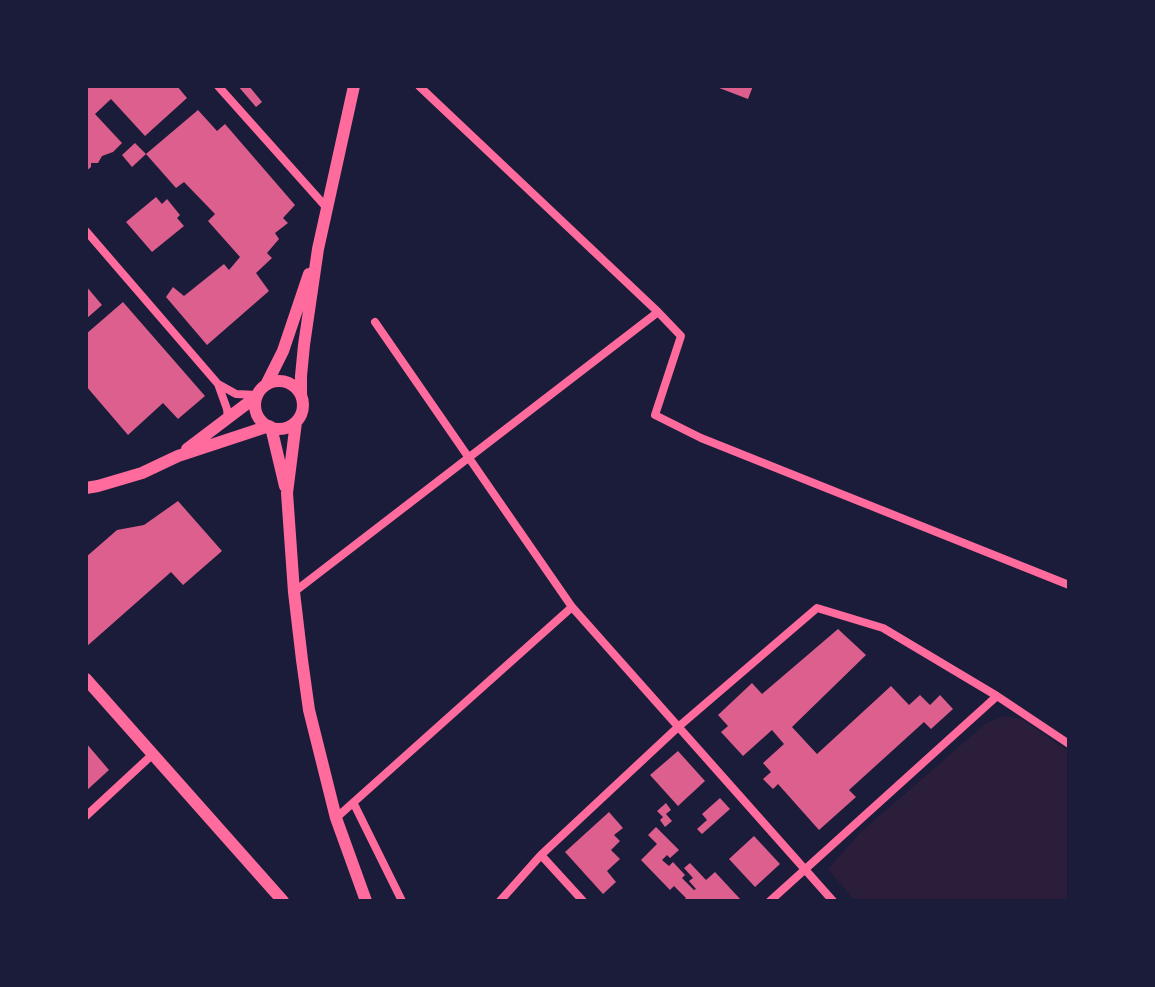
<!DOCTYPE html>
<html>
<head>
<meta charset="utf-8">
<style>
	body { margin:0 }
	#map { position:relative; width:1155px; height:987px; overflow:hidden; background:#1b1b3a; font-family:"DejaVu Sans",sans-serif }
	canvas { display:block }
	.frame { position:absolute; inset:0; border:88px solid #1b1b3a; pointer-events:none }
</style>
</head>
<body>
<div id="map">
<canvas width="1155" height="987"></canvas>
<div class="frame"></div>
</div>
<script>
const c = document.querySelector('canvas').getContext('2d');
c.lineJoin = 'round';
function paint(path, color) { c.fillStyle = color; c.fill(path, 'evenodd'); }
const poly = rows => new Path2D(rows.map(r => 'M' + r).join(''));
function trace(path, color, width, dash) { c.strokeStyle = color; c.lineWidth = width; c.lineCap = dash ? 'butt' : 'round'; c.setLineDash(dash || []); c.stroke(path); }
paint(poly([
	[1004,716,1022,719,1069,752,1069,901,855,901,828,869,861,832,985,724]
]), '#2a1e3b');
paint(poly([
	[86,86,177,86,187,98,145,136,111,99,95,114,122,143,113,152,102,156,98,163,91,163,91,167,86,171],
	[238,86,249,86,262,102,256,107],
	[714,86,753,86,748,99],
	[198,110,217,131,225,124,295,205,283,218,288,223,275,233,279,239,267,253,272,258,256,273,269,291,207,345,166,297,173,287,184,296,224,264,229,270,240,257,208,221,215,214,184,182,176,188,146,154],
	[135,143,146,154,132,167,122,155],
	[156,197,162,204,167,199,180,215,177,218,184,226,152,252,126,222],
	[86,286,102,305,86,319],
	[123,302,205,396,178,419,163,403,128,435,86,386,86,334],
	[178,501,222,551,183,585,171,572,86,647,86,557,117,530,144,525],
	[838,629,866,655,792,727,817,754,891,686,909,705,920,695,930,705,940,695,953,709,931,729,924,722,849,790,856,797,819,830,778,784,773,789,763,779,771,772,763,763,784,744,772,730,743,756,721,732,728,726,718,715,752,683,762,694],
	[86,743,109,770,86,791],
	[678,751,705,781,678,806,650,775],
	[720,798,730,809,702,834,697,829,707,820,702,814],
	[666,803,671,810,666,814,672,821,665,827,660,820,663,817,657,811],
	[609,812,623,828,614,835,620,841,611,850,620,859,607,871,616,882,603,894,565,852],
	[656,827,679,850,670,858,667,855,662,860,669,866,673,862,685,875,682,878,694,890,696,889,689,881,693,878,684,868,690,863,706,880,715,872,742,901,683,901,686,898,674,886,670,890,641,860,657,844,648,835],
	[754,836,780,864,755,887,729,859]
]), '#dd5f8e');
trace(poly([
	[218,86,326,207],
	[419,86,658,312,681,336,655,415,701,438,1069,585],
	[86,231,218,384,236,394,257,395],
	[375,322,572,607,833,901],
	[218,384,227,409,228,418],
	[294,592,658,312],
	[354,804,402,901],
	[86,816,153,754],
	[336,818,572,607],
	[541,855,583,901],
	[500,901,541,855,677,728,817,608,883,628,997,696,1069,744],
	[770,901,997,696]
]), '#ff6b9d', 8);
trace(poly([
	'255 405a24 24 0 1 1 48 0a24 24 0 1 1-48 0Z',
	[266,385,283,351,309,274],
	[301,394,301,376,304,345,318,249,354,86],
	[296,422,287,493,294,592,302,660,309,710,336,818,366,901],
	[271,427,285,486],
	[187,449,257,396],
	[86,488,98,486,142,473,178,456,269,426],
	[86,679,283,901]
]), '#ff6b9d', 12);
</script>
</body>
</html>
